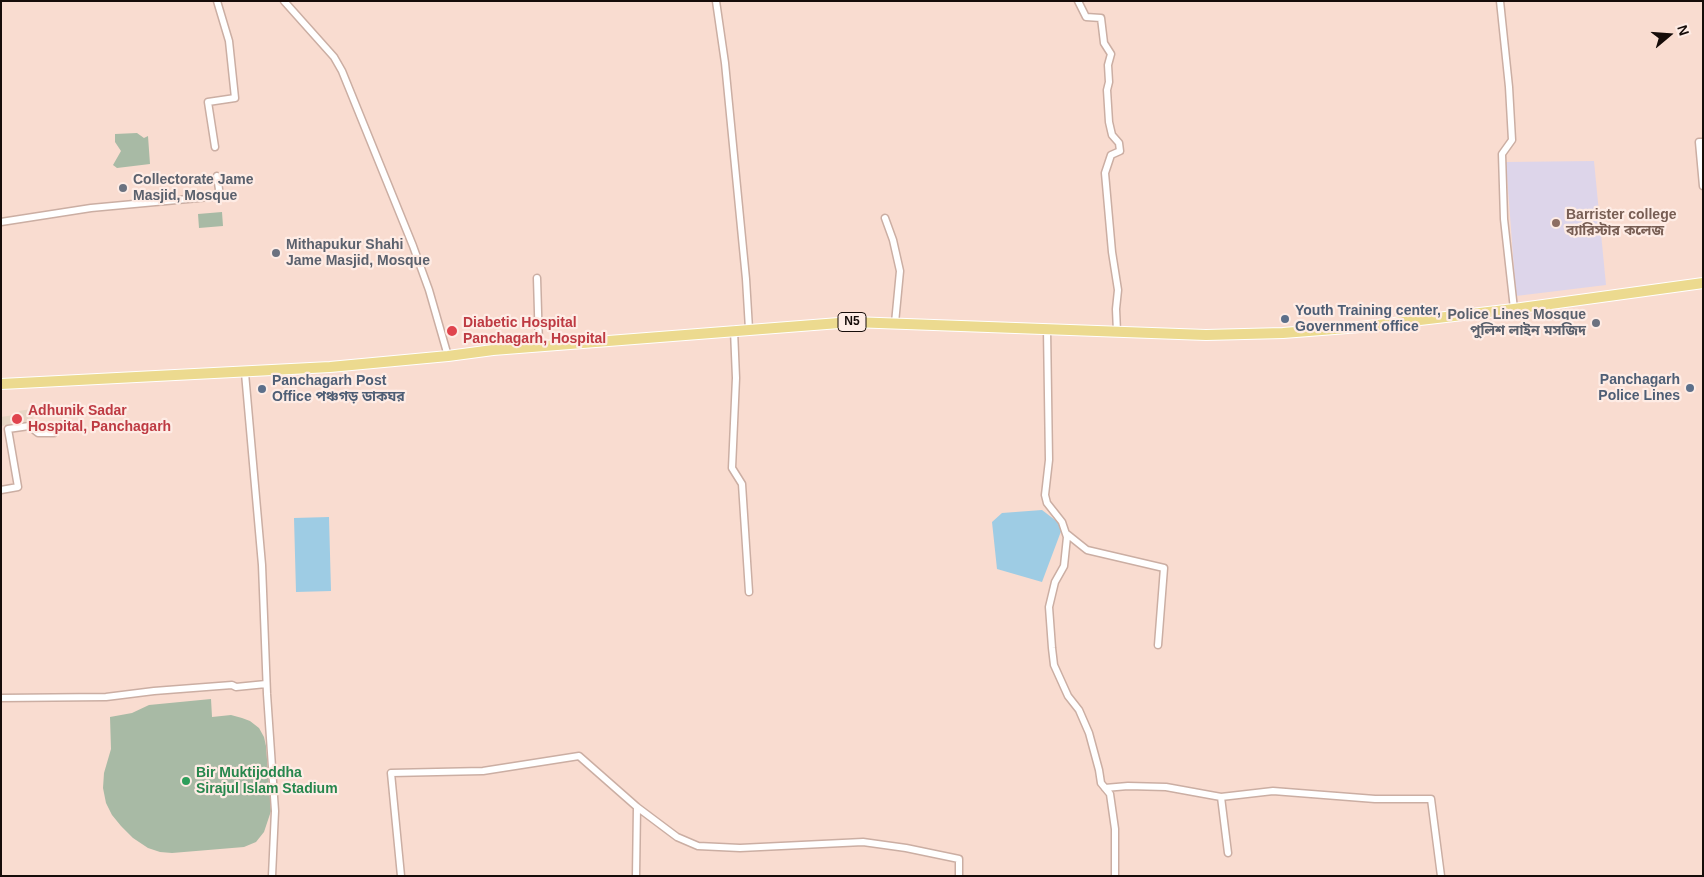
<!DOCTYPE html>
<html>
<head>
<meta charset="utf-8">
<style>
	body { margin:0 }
	#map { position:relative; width:1704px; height:877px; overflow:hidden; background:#f9dcd0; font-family:Helvetica,sans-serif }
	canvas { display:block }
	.frame { position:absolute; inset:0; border:2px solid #160c09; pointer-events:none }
	.north { position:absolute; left:1644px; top:10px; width:50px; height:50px; -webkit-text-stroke:4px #feece5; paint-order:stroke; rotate:72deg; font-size:14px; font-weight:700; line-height:20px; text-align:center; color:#160c09 }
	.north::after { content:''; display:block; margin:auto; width:18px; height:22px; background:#160c09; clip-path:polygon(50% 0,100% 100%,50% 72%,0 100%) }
</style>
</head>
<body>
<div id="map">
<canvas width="1704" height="877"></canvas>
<div class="frame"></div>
<div class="north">N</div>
</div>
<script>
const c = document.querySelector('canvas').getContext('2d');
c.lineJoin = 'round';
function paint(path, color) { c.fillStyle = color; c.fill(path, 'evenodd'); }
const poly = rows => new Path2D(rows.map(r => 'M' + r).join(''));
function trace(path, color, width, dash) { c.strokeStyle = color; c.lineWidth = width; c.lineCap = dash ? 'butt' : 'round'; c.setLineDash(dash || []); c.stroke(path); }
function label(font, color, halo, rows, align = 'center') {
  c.font = font + ' Helvetica,"Noto Sans Bengali",sans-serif'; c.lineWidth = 4.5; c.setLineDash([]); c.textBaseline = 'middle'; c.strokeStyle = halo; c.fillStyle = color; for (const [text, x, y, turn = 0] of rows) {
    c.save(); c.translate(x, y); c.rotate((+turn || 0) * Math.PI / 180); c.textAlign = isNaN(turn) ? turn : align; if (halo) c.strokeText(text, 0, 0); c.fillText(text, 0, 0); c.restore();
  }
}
paint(poly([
	[1594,161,1606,285,1516,296,1506,162]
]), '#ddd5ea');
paint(poly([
	[31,409,33,421,1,426,1,417,20,414,19,411]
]), '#e8d6c5');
paint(poly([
	[137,133,144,138,148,136,150,164,117,168,113,165,121,151,115,142,115,134],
	[222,212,223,226,199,228,198,214],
	[211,699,212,717,231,715,242,718,250,721,259,728,264,737,266,746,271,811,264,832,256,842,244,847,172,853,160,852,148,848,133,838,121,826,112,815,106,803,103,788,104,773,111,749,110,717,132,713,149,705]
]), '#a8baa5');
paint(poly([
	[1042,510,1063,526,1042,582,997,569,992,522,1002,513],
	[329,517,331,591,296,592,294,518]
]), '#9ecce4');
const minor = poly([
	[284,1,334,57,342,71,413,246,429,290,448,356],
	[716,1,725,63,746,279,749,329],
	[1078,1,1086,17,1101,18,1104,43,1111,54,1108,65,1109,82,1107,90,1109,122,1112,135,1119,143,1120,151,1111,155,1105,173,1112,252,1118,290,1116,309,1117,332],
	[1500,1,1509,87,1512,140,1502,154,1504,219,1514,309],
	[1703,142,1699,142,1703,186],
	[215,147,208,102,235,98,229,41,217,1],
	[885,218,893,240,900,271,895,323],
	[1,222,91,208,220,196,217,176],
	[537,278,539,346],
	[1047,329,1049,460,1045,495,1047,503,1062,522,1067,537,1064,566,1055,582,1049,607,1052,648,1054,665,1068,696,1079,710,1089,733,1099,770,1101,783,1110,794,1115,829,1115,876],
	[734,330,736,378,732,468,742,484,749,592],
	[245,373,262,565,267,694,275,811,272,876],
	[1,490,18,487,8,429,29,426,38,433,54,433,61,425,68,424],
	[1067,534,1087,550,1164,568,1158,645],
	[1,698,106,697,154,691,232,685,236,687,266,684],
	[1105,788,1128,786,1166,787,1221,797,1228,853],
	[1221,797,1273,791,1375,799,1431,799,1441,876],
	[401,876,391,773,483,771,579,756,637,807,677,837,698,846,740,848,863,842,906,848,959,859,959,876],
	[636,876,637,807]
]);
const trunk = poly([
	[1,384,330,367,448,356,493,350,852,322,1206,335,1283,333,1360,327,1514,309,1703,283]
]);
trace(minor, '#cbaea3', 9);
trace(trunk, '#fff', 12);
trace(minor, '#fff', 6);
trace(trunk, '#ecda8f', 10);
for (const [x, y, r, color] of [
	[123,188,5,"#6b7280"],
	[1556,223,5,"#8d6e63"],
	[276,253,5,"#6b7280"],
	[1285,319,5,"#5c6f8a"],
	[1596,323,5,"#6b7280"],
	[452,331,6,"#e0444e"],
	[1690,388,5,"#5c6f8a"],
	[262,389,5,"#5c6f8a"],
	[17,419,6,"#e0444e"],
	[186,781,5,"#2e9e5b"]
]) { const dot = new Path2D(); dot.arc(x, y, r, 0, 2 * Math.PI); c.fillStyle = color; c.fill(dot); trace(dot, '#feece5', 2); }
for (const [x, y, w] of [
	[852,322,28]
]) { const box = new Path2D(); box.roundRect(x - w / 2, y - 9.5, w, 19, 4); c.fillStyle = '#feece5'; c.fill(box); trace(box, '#160c09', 1); }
label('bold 12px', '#160c09', null, [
	["N5",852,322]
]);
label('bold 14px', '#5b616d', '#feece5', [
	["Collectorate Jame",133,180],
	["Masjid, Mosque",133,196],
	["Mithapukur Shahi",286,245],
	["Jame Masjid, Mosque",286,261],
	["Police Lines Mosque",1586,315,"right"],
	["পুলিশ লাইন মসজিদ",1586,331,"right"]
], 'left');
label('bold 14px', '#785e54', '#feece5', [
	["Barrister college",1566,215],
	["ব্যারিস্টার কলেজ",1566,231]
], 'left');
label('bold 14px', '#4e5e75', '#feece5', [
	["Youth Training center,",1295,311],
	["Government office",1295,327],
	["Panchagarh",1680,380,"right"],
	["Police Lines",1680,396,"right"],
	["Panchagarh Post",272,381],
	["Office পঞ্চগড় ডাকঘর",272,397]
], 'left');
label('bold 14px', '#be3a42', '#feece5', [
	["Diabetic Hospital",463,323],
	["Panchagarh, Hospital",463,339],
	["Adhunik Sadar",28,411],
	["Hospital, Panchagarh",28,427]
], 'left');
label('bold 14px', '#27864d', '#feece5', [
	["Bir Muktijoddha",196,773],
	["Sirajul Islam Stadium",196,789]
], 'left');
</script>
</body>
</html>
